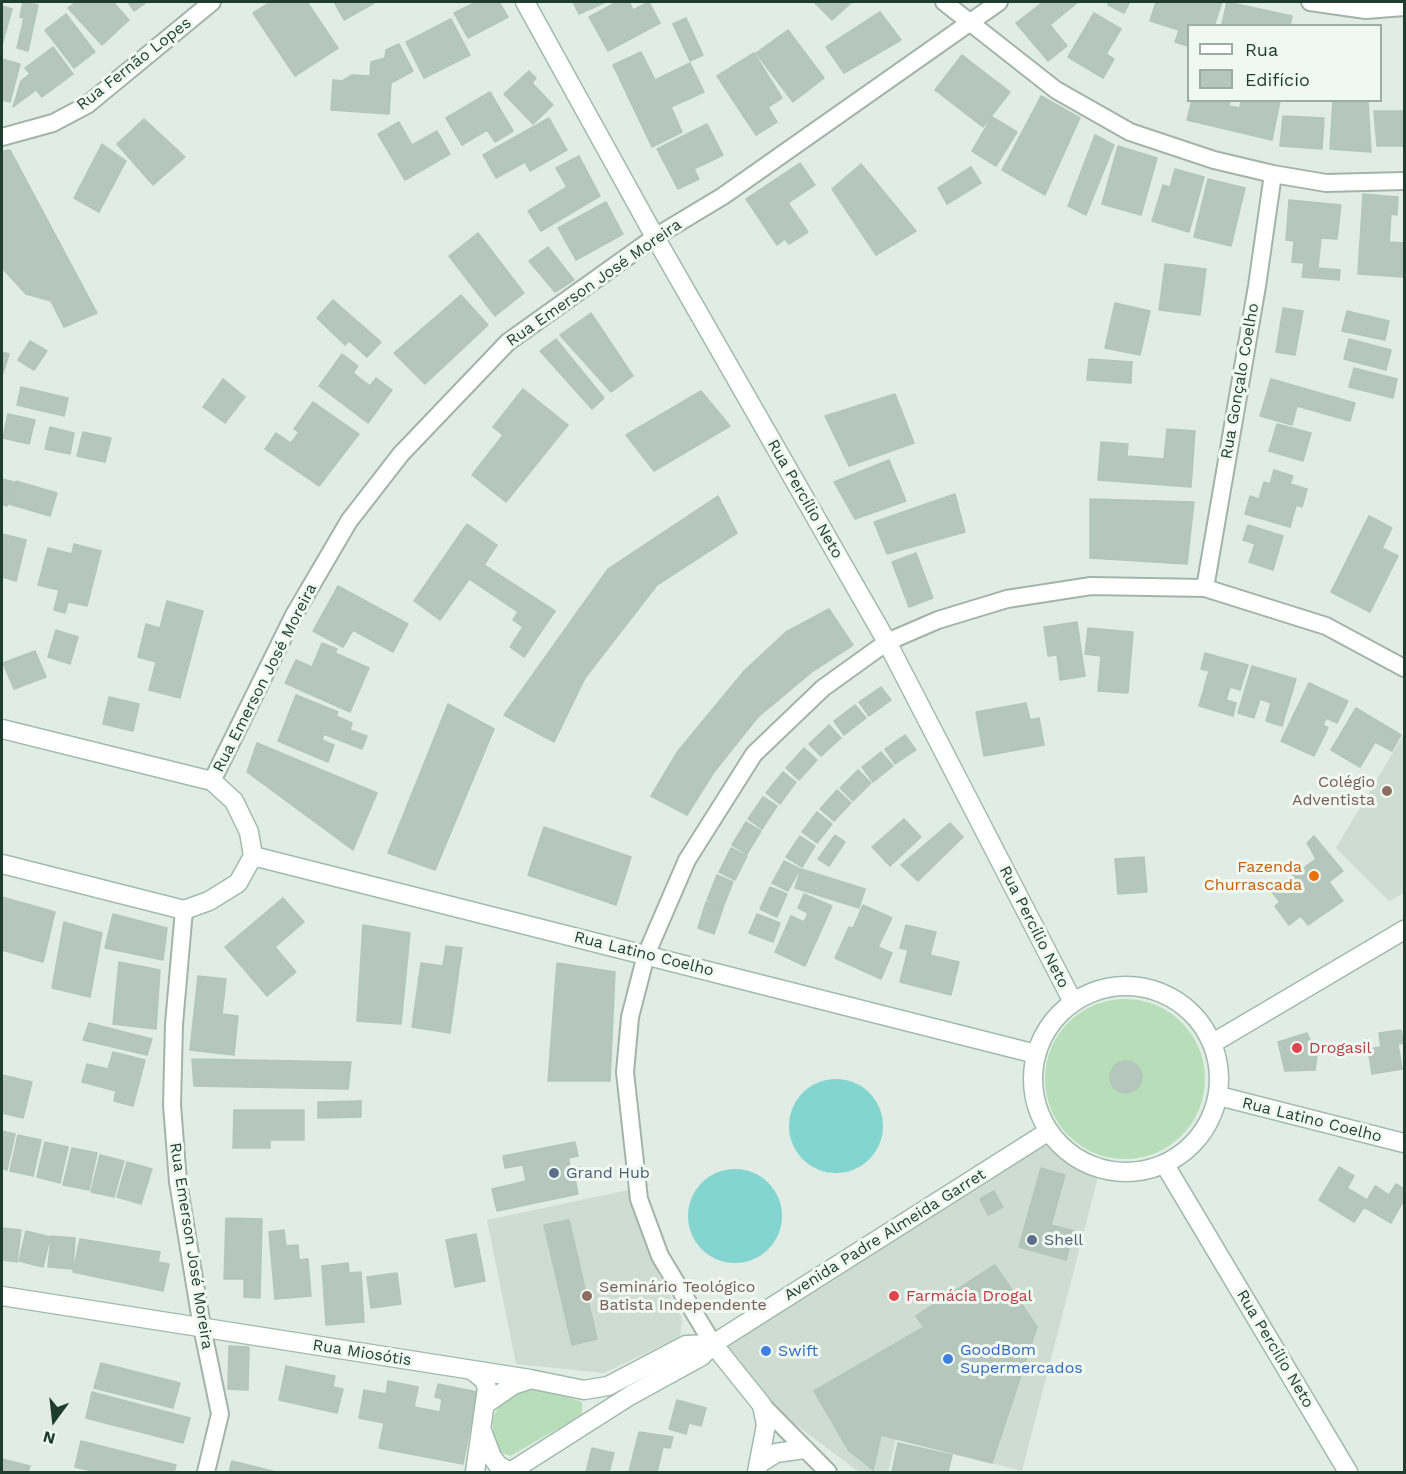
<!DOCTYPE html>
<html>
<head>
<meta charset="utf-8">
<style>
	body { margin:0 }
	#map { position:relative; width:1406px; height:1474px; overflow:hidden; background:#e0ece4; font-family:"Work Sans",sans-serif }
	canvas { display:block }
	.frame { position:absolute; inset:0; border:3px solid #1f3d2f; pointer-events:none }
	.legend { position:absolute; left:1187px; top:24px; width:195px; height:78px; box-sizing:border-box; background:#f0f8f2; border:2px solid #9cada4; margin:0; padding:8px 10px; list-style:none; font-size:18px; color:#1f3d2f }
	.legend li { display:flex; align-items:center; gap:12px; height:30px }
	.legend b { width:30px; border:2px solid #9cada4 }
	.north { position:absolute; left:24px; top:1390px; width:60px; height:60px; -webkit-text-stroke:4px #f0f8f2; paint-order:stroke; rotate:195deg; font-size:16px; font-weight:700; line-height:24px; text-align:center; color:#1f3d2f }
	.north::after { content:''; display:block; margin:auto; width:21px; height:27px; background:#1f3d2f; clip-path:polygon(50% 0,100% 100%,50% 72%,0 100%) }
</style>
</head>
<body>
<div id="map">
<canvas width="1406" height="1474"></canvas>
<div class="frame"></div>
<ul class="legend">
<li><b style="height:8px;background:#fff"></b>Rua</li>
<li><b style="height:16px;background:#b5c7bc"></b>Edifício</li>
</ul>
<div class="north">N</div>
</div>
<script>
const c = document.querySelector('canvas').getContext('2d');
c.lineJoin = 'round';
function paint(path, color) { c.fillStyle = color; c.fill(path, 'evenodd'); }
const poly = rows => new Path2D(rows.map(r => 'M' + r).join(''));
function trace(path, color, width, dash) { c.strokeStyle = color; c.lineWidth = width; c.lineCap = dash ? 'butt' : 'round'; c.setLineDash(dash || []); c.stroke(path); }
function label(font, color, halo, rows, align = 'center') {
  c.font = font + ' "Work Sans",sans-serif'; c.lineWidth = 6; c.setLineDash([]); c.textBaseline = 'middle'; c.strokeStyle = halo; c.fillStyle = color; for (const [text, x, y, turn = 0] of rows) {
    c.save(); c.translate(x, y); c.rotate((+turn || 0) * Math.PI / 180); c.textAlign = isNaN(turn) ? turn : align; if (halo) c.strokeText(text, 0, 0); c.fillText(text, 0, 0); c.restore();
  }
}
paint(poly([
	[1404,734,1404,893,1389,901,1336,848],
	[1047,1137,1059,1152,1098,1177,1022,1471,896,1438,888,1472,859,1472,775,1409,722,1344],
	[633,1189,645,1236,659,1275,682,1318,680,1337,604,1373,516,1364,487,1220]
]), '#cedcd2');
paint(poly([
	'1045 1079a80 80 0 1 1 160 0a80 80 0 1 1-160 0Z',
	[545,1390,582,1402,582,1415,510,1456,498,1451,493,1438,493,1418,502,1399,517,1391]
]), '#b7deb9');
paint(poly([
	'789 1126a47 47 0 1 1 94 0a47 47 0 1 1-94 0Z',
	'688 1216a47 47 0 1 1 94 0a47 47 0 1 1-94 0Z'
]), '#84d5d0');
const building = poly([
	[2,2,2,6,12,9,2,45,2,2],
	[23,2,38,5,28,51,17,48,24,18,20,17,23,2],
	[76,2,113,2,129,20,102,45,68,8,76,2],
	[128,2,147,2,134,11,128,2],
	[271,2,307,2,338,48,295,76,253,13,271,2],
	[334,2,373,2,374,3,344,20,334,2],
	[476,2,499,2,508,17,468,38,454,13,476,2],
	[573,2,606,2,579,14,573,2],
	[617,2,629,2,633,10,649,2,660,23,608,51,589,17,617,2],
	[814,2,852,2,832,20,814,2],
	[1043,2,1078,2,1050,25,1067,46,1048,61,1016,23,1043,2],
	[1109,2,1130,2,1124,13,1108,5,1109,2],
	[1156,2,1222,2,1214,26,1188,26,1188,46,1175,42,1179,30,1150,21,1156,2],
	[1227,2,1292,16,1290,26,1222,24,1227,2],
	[880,12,901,40,844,73,826,47,880,12],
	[1094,13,1121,29,1106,54,1114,59,1103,78,1068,57,1094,13],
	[66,14,95,52,74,68,45,30,66,14],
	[686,18,703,55,690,61,673,24,686,18],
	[451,19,470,55,424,78,406,42,451,19],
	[788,30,824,78,793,102,756,53,788,30],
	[399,44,413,71,391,83,389,114,331,110,333,80,342,81,352,75,370,76,371,62,385,58,386,50,399,44],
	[53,47,73,74,42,97,36,90,13,107,21,81,30,74,25,68,53,47],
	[641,52,655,80,690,63,704,92,671,107,682,132,652,147,613,65,641,52],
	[754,53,782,98,768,107,777,122,756,135,717,76,754,53],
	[962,55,1010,92,983,127,935,90,962,55],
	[2,59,20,64,10,102,2,100,2,59],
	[529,71,536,78,532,83,553,105,533,124,504,94,529,71],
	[490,92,513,131,495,142,487,130,462,145,446,118,490,92],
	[1041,96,1080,118,1045,195,1002,170,1041,96],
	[1192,100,1230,100,1229,106,1240,108,1241,100,1280,101,1272,140,1187,120,1192,100],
	[1333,101,1368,102,1371,152,1330,149,1333,101],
	[1374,111,1404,111,1404,146,1377,146,1374,111],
	[1283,116,1324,118,1322,149,1280,146,1283,116],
	[992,117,1017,132,996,166,972,151,992,117],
	[549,118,567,150,530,171,525,162,496,178,483,155,549,118],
	[144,119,185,157,153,185,117,144,144,119],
	[399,122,412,145,437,131,450,154,405,180,378,134,399,122],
	[707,124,723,155,694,169,699,179,678,189,657,149,707,124],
	[1095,135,1114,145,1086,215,1068,206,1095,135],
	[102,144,126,161,99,212,74,198,102,144],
	[1118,146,1157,158,1141,215,1102,204,1118,146],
	[10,150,97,313,64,327,51,301,26,294,2,268,2,151,10,150],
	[579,156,600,196,541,231,528,211,567,187,556,168,579,156],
	[800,163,815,185,788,203,808,232,789,244,785,239,777,245,746,199,800,163],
	[861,164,916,231,876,255,832,189,861,164],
	[971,167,981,183,947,204,938,188,971,167],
	[1175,169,1204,177,1189,232,1152,221,1163,185,1170,187,1175,169],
	[1208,179,1245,188,1231,246,1194,237,1208,179],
	[1363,194,1398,197,1397,215,1391,214,1389,242,1404,243,1404,277,1358,274,1363,194],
	[1289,200,1341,205,1337,239,1321,238,1318,268,1340,270,1339,280,1302,277,1304,263,1292,262,1294,241,1286,240,1289,200],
	[606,202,623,234,576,260,558,228,606,202],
	[478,233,524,293,495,316,449,256,478,233],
	[548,247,574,280,555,292,529,261,548,247],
	[1165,264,1206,269,1200,315,1159,310,1165,264],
	[461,295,488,325,425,384,394,353,461,295],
	[333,300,381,342,367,357,349,341,345,345,317,318,333,300],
	[1115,303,1150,311,1140,355,1105,348,1115,303],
	[1283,308,1303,311,1295,355,1276,352,1283,308],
	[1347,311,1389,321,1385,340,1342,331,1347,311],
	[591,313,633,376,611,392,560,335,591,313],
	[556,339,604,398,592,409,540,351,556,339],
	[1349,339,1391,350,1386,370,1344,359,1349,339],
	[30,341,47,351,34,370,18,360,30,341],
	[2,352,9,354,2,376,2,352],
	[342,354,358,366,353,373,370,386,376,378,392,390,368,423,319,386,342,354],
	[1089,359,1132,362,1131,383,1087,380,1089,359],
	[1354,368,1397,379,1393,398,1349,387,1354,368],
	[223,379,245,397,225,423,203,407,223,379],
	[1271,379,1355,403,1350,421,1297,406,1292,425,1260,416,1271,379],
	[21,387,68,398,64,416,17,405,21,387],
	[523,389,568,425,506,502,472,475,503,435,493,427,523,389],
	[701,391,730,426,654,471,626,435,701,391],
	[895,394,914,443,849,466,825,416,895,394],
	[313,402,359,434,319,486,265,449,276,433,291,443,299,432,294,429,313,402],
	[8,414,35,420,29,444,3,438,8,414],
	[1277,424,1311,433,1303,461,1269,451,1277,424],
	[50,427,74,433,70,454,45,449,50,427],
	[1167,429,1195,431,1191,487,1098,480,1101,442,1128,444,1127,456,1164,459,1167,429],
	[83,432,111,438,105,462,77,456,83,432],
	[889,460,906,501,855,519,834,482,889,460],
	[1274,470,1293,476,1290,484,1307,489,1302,507,1296,505,1290,527,1245,514,1250,496,1259,499,1264,482,1270,484,1274,470],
	[2,479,14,482,7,506,2,504,2,479],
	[16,481,57,493,50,516,9,504,16,481],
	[955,494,965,532,887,554,874,522,955,494],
	[718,496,737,533,657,585,585,678,554,742,504,715,608,569,718,496],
	[1090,499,1194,502,1187,564,1090,558,1090,499],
	[1369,516,1392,528,1382,548,1398,556,1370,612,1331,592,1369,516],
	[467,524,497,545,484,565,555,611,524,657,510,647,523,627,513,620,518,612,469,579,440,620,414,601,467,524],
	[1248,525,1283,536,1273,570,1249,562,1255,544,1243,540,1248,525],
	[2,534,26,540,16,581,2,577,2,534],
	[74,544,101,551,87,606,68,602,65,613,54,610,59,590,38,585,48,548,72,554,74,544],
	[916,553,933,598,909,607,892,562,916,553],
	[338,586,408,624,393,652,353,630,343,647,313,631,338,586],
	[167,601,203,611,180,698,149,690,156,662,138,657,146,624,160,628,167,601],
	[829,609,853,645,813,671,758,717,714,772,687,815,651,796,678,751,745,670,786,632,829,609],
	[1077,622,1085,676,1060,680,1057,655,1048,656,1044,627,1077,622],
	[1088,628,1133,632,1128,693,1098,691,1101,656,1085,654,1088,628],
	[56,630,78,637,70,664,48,657,56,630],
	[322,643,337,649,335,653,369,668,350,712,285,683,296,660,312,667,322,643],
	[35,651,46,677,14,689,3,663,35,651],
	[1205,653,1248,665,1240,690,1230,687,1226,700,1236,703,1233,716,1199,706,1209,671,1201,669,1205,653],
	[1252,666,1296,679,1282,726,1266,721,1271,703,1260,699,1254,718,1238,713,1252,666],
	[1309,683,1348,701,1337,723,1326,718,1323,725,1328,728,1314,756,1281,741,1309,683],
	[881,687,891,700,869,716,859,702,881,687],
	[296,695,338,712,336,716,352,723,350,730,367,736,362,749,324,734,322,740,334,745,328,762,278,741,296,695],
	[109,697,139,704,133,731,103,724,109,697],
	[1026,703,1030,720,1039,718,1044,745,984,756,976,712,1026,703],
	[448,704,494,729,435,870,388,853,448,704],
	[855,705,866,718,844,735,834,721,855,705],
	[1356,708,1401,735,1392,751,1375,742,1360,767,1331,750,1356,708],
	[829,725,841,738,821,756,809,744,829,725],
	[905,735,916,750,895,764,885,749,905,735],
	[257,743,377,793,353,850,247,772,257,743],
	[804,748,817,760,799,780,786,768,804,748],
	[881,752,893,766,873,782,862,767,881,752],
	[858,770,871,783,853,801,840,788,858,770],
	[783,772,796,782,780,804,766,793,783,772],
	[837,790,851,803,834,821,820,809,837,790],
	[763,797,777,806,762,829,748,819,763,797],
	[817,812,832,824,817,843,802,832,817,812],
	[904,819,921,837,890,866,872,847,904,819],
	[746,822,761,831,747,854,732,845,746,822],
	[950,823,963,837,918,881,901,865,950,823],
	[544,827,631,857,616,905,528,875,544,827],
	[835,835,845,842,829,866,818,859,835,835],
	[800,836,815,846,802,867,786,857,800,836],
	[1314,836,1343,871,1329,882,1343,901,1308,925,1301,916,1289,925,1275,906,1280,902,1271,891,1316,859,1307,843,1314,836],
	[731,848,747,856,735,880,719,872,731,848],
	[1144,857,1147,892,1118,894,1115,859,1144,857],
	[784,861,800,869,788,891,772,883,784,861],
	[801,869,865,889,859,908,795,888,801,869],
	[717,875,733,882,723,907,707,900,717,875],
	[770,887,787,894,777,917,760,909,770,887],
	[804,894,832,906,805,966,775,952,791,916,804,922,808,913,798,908,804,894],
	[2,897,55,912,43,962,2,950,2,897],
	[283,898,304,922,275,947,296,972,267,996,225,947,283,898],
	[706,902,723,908,714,934,698,928,706,902],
	[863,905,892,918,878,947,892,953,881,979,835,958,849,927,853,928,863,905],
	[113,914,167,928,163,960,105,948,113,914],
	[757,914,780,923,773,942,749,933,757,914],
	[64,922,102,933,90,997,52,988,64,922],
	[363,925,410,933,401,1024,357,1021,363,925],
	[906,925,936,932,930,955,959,962,951,995,900,982,908,950,900,948,906,925],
	[446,946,462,948,450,1033,412,1027,421,963,443,966,446,946],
	[119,962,160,970,156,1029,113,1024,119,962],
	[557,963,615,972,610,1081,548,1081,557,963],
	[198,976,226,979,222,1014,238,1016,234,1055,190,1050,198,976],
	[89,1023,152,1039,147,1055,83,1040,89,1023],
	[1401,1030,1404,1043,1398,1044,1402,1069,1372,1074,1368,1049,1381,1047,1379,1033,1401,1030],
	[1307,1033,1317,1055,1315,1070,1285,1071,1278,1042,1307,1033],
	[113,1052,145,1060,133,1106,114,1101,116,1091,82,1082,87,1064,108,1069,113,1052],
	[192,1059,351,1062,348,1089,194,1086,192,1059],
	'1110 1077a16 16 0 1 1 32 0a16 16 0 1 1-32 0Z',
	[2,1075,32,1082,23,1118,2,1113,2,1075],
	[361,1101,361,1117,318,1118,318,1102,361,1101],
	[234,1110,304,1110,304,1140,270,1140,270,1148,233,1148,234,1110],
	[2,1131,15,1134,7,1170,2,1168,2,1131],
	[18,1135,41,1140,33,1176,10,1171,18,1135],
	[45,1142,68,1147,60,1183,37,1177,45,1142],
	[575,1142,578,1156,568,1158,571,1169,581,1167,584,1178,575,1179,578,1194,497,1211,492,1189,526,1181,523,1165,505,1168,503,1156,575,1142],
	[72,1148,97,1153,89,1190,63,1185,72,1148],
	[100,1155,124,1161,114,1197,91,1192,100,1155],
	[127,1162,152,1169,141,1204,117,1197,127,1162],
	[1339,1167,1354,1176,1347,1188,1367,1200,1375,1186,1389,1195,1396,1184,1404,1189,1404,1200,1391,1223,1364,1207,1354,1222,1319,1200,1339,1167],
	[1041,1168,1065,1175,1051,1225,1074,1231,1066,1260,1019,1247,1041,1168],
	[994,1191,1003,1207,988,1215,980,1199,994,1191],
	[226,1218,262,1219,260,1298,244,1297,244,1279,224,1279,226,1218],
	[569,1220,597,1339,572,1345,544,1225,569,1220],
	[2,1228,21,1230,17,1262,2,1260,2,1228],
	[284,1230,286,1246,298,1245,299,1260,308,1259,311,1296,275,1299,269,1232,284,1230],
	[26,1231,50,1237,43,1267,19,1261,26,1231],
	[476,1234,485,1281,455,1287,446,1240,476,1234],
	[51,1236,75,1238,73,1269,48,1267,51,1236],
	[80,1239,160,1252,158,1262,169,1264,163,1291,73,1272,80,1239],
	[348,1263,349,1273,361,1272,364,1322,326,1325,322,1266,348,1263],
	[995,1265,1037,1327,992,1463,881,1435,873,1470,849,1451,814,1391,924,1327,916,1316,995,1265],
	[397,1273,401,1304,371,1308,367,1277,397,1273],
	[229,1346,249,1347,248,1390,228,1389,229,1346],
	[101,1363,180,1383,173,1408,94,1388,101,1363],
	[286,1366,335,1376,333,1387,343,1389,337,1413,279,1400,286,1366],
	[388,1381,418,1387,414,1407,440,1412,442,1399,435,1397,438,1384,477,1392,463,1464,379,1448,384,1423,359,1418,364,1390,386,1394,388,1381],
	[92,1392,190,1418,183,1443,86,1418,92,1392],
	[677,1400,706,1408,701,1426,689,1423,686,1434,669,1429,677,1400],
	[639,1432,673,1437,670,1448,663,1447,657,1472,629,1472,639,1432],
	[81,1441,176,1465,174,1472,97,1472,75,1467,81,1441],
	[898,1443,952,1455,948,1472,892,1472,898,1443],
	[592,1448,614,1453,609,1472,586,1472,592,1448],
	[2,1459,30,1466,28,1472,2,1472,2,1459],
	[232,1461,276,1472,229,1472,232,1461]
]);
paint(building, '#b5c7bc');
trace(building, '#b2c6b9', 1.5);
const street = poly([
	[944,2,1056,90,1130,132,1214,160,1273,174,1326,183,1404,181],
	[1310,2,1366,10,1404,7],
	[2,137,53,123,87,105,212,2],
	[1205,588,1257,286,1273,174],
	[212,781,294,615,349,521,401,454,508,342,655,237,723,196,999,2],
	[184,910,174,1024,172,1105,178,1182,202,1327,220,1414,206,1472],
	[713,1344,660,1256,639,1199,625,1072,630,1017,646,955,687,860,754,754,823,688,887,642,938,620,1007,599,1091,586,1205,588,1326,626,1404,668],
	[762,1405,828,1472]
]);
const secondary = poly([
	[525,2,655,237,887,642,1073,1002],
	[2,729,212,781,234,801,249,832,253,856,238,883,209,901,184,910,2,864],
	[253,856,1036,1054],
	'1033 1079a93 93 0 1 1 186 0a93 93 0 1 1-186 0Z',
	[1213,1043,1404,930],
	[1219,1096,1404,1143],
	[1165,1165,1348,1472],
	[2,1296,530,1379,584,1390,608,1386,686,1345,713,1344],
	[713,1344,762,1405,766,1425,757,1472],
	[473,1371,484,1380,487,1388,475,1472],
	[487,1403,513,1385,529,1380],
	[482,1431,492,1457,498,1465,510,1472,631,1395,702,1356,713,1344,1049,1131],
	[759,1464,776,1453,804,1449]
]);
trace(street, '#a2b4aa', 20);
trace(secondary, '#a0bbac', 21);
trace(street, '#fff', 16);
trace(secondary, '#fff', 18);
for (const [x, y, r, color] of [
	[1387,791,6,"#8d6e63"],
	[1314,876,6,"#e8710a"],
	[1297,1048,6,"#e0444e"],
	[554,1173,6,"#5c6f8a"],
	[1032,1240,6,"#5c6f8a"],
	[587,1296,6,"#8d6e63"],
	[894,1296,6,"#e0444e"],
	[766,1351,6,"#3f7fe0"],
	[948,1359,6,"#3f7fe0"]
]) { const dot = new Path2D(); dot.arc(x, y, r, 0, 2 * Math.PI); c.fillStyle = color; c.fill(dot); trace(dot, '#f0f8f2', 2); }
label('16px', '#1f3d2f', '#f0f8f2', [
	["Rua Fernão Lopes",134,64,-38],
	["Rua Emerson José Moreira",594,283,-35],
	["Rua Gonçalo Coelho",1240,381,-80],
	["Rua Percílio Neto",805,499,60],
	["Rua Emerson José Moreira",265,678,-63],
	["Rua Percílio Neto",1034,927,63],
	["Rua Latino Coelho",644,954,14],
	["Rua Latino Coelho",1312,1120,14],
	["Avenida Padre Almeida Garret",885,1235,-32],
	["Rua Emerson José Moreira",191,1246,81],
	["Rua Percílio Neto",1275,1349,59],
	["Rua Miosótis",362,1353,9]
]);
label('16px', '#785e54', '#f0f8f2', [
	["Colégio",1375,782],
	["Adventista",1375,800],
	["Seminário Teológico",599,1287,"left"],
	["Batista Independente",599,1305,"left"]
], 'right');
label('16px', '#c56008', '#f0f8f2', [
	["Fazenda",1302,867],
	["Churrascada",1302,885]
], 'right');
label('16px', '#be3a42', '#f0f8f2', [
	["Drogasil",1309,1048],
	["Farmácia Drogal",906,1296]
], 'left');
label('16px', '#4e5e75', '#f0f8f2', [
	["Grand Hub",566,1173],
	["Shell",1044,1240]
], 'left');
label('16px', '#366cbe', '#f0f8f2', [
	["GoodBom",960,1350],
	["Supermercados",960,1368],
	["Swift",778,1351]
], 'left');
</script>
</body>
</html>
